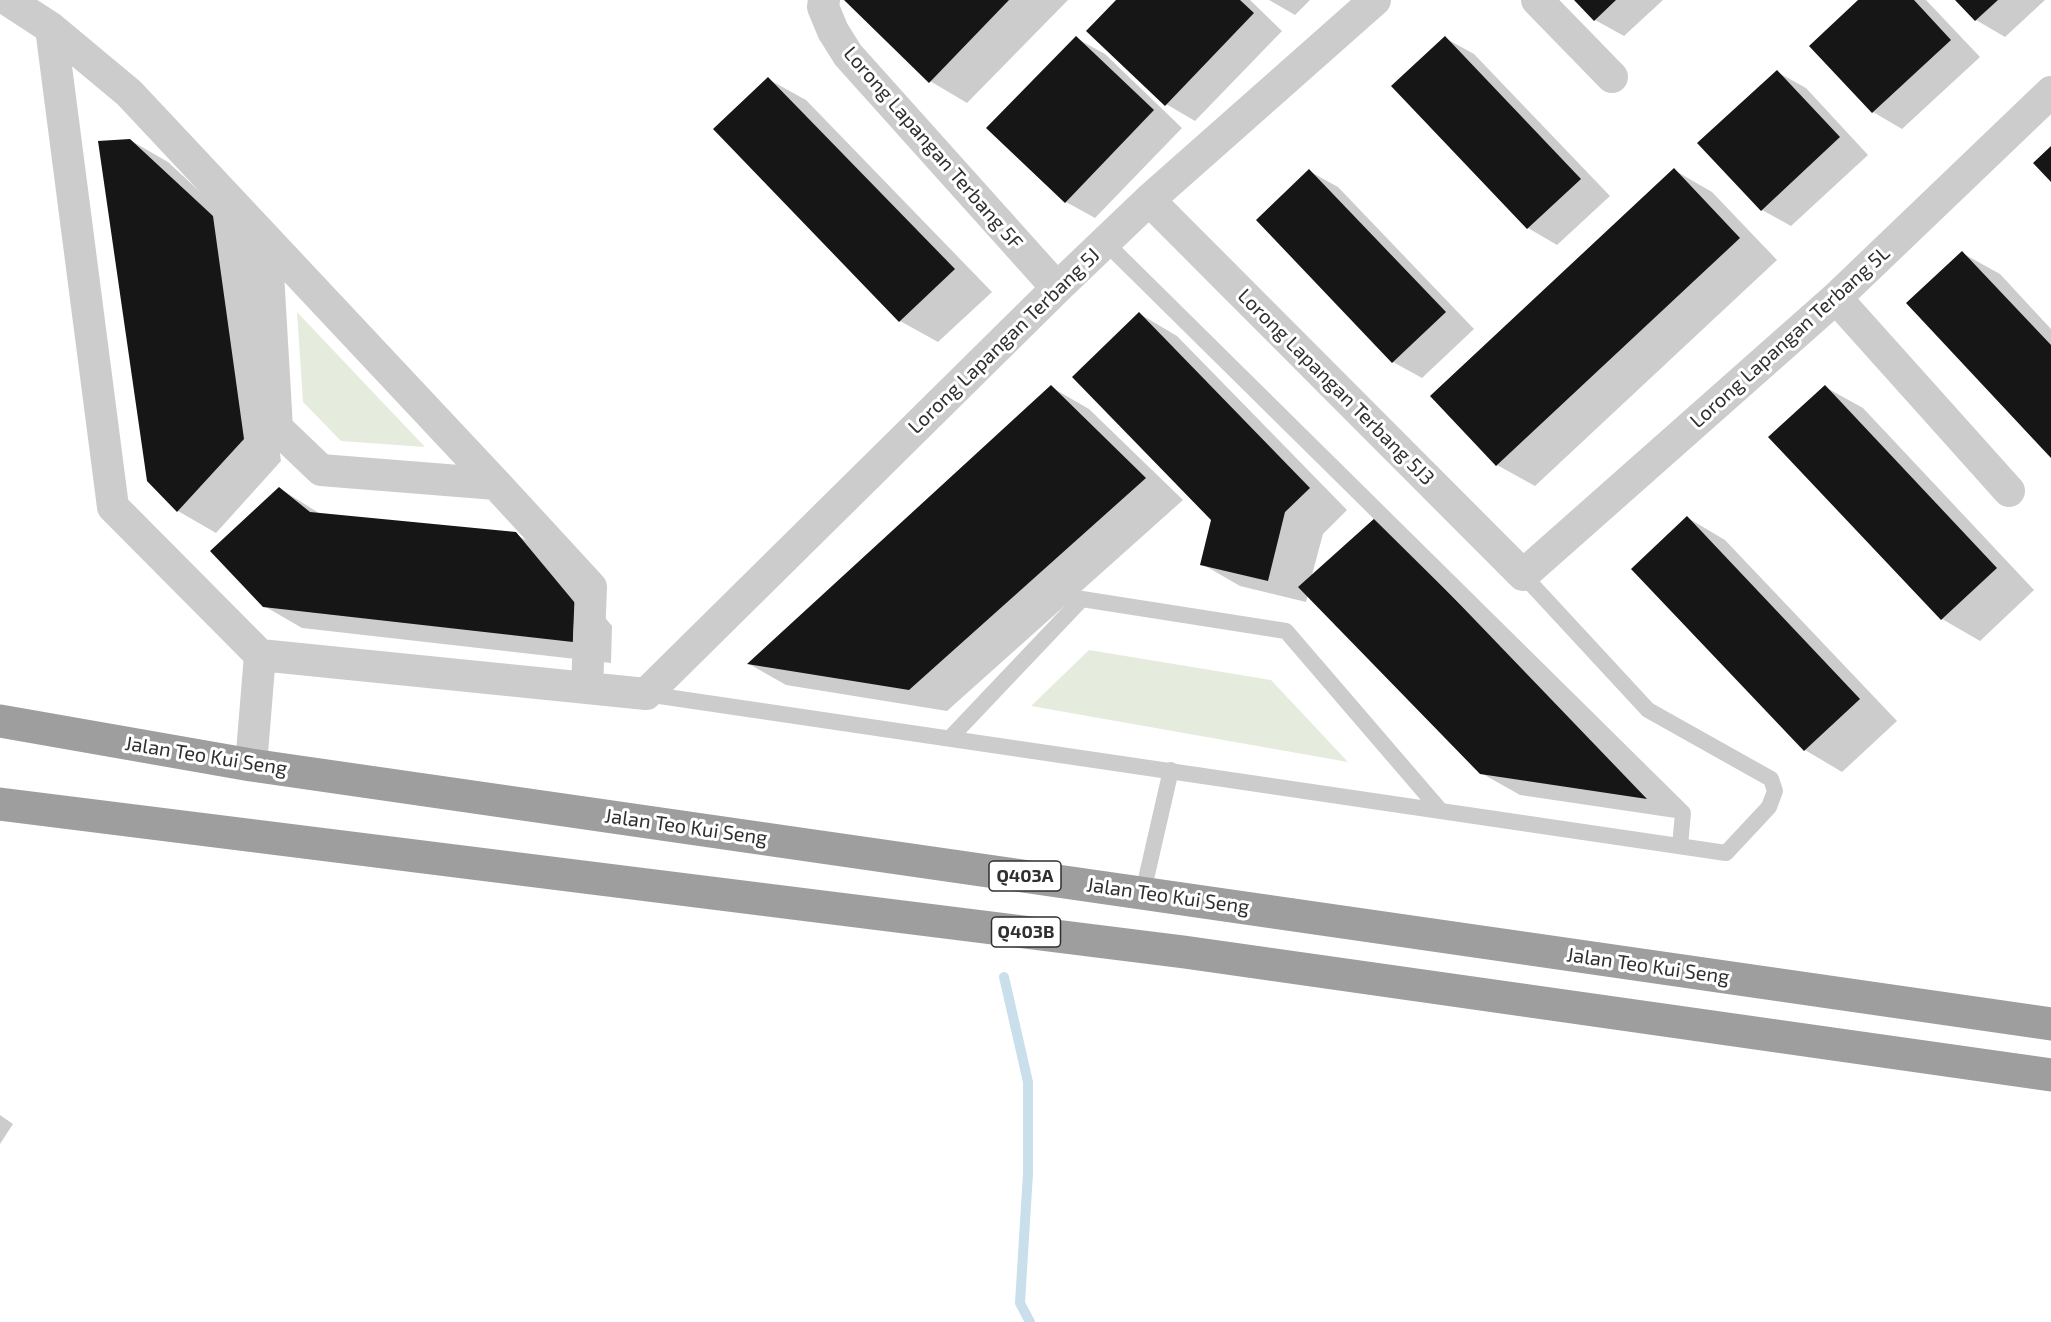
<!DOCTYPE html>
<html>
<head>
<meta charset="utf-8">
<style>
	body { margin:0 }
	canvas { display:block; background:#fff }
</style>
</head>
<body>
<canvas width="2051" height="1322"></canvas>
<script>
const c = document.querySelector('canvas').getContext('2d');
c.lineJoin = 'round';
function paint(path, color) { c.fillStyle = color; c.fill(path, 'evenodd'); }
const poly = rows => new Path2D(rows.map(r => 'M' + r).join(''));
function trace(path, color, width, dash) { c.strokeStyle = color; c.lineWidth = width; c.lineCap = dash ? 'butt' : 'round'; c.setLineDash(dash || []); c.stroke(path); }
function label(font, color, halo, rows, align = 'center') {
  c.font = font + ' "Exo 2",sans-serif'; c.lineWidth = 6; c.setLineDash([]); c.textBaseline = 'middle'; c.strokeStyle = halo; c.fillStyle = color; for (const [text, x, y, turn = 0] of rows) {
    c.save(); c.translate(x, y); c.rotate((+turn || 0) * Math.PI / 180); c.textAlign = isNaN(turn) ? turn : align; if (halo) c.strokeText(text, 0, 0); c.fillText(text, 0, 0); c.restore();
  }
}
paint(poly([
	[297,312,425,447,341,441,303,402],
	[1089,650,1271,680,1348,762,1031,706]
]), '#e5ecdd');
paint(poly([
	[846,0,1068,0,967,103,930,81],
	[1118,0,1250,0,1282,31,1195,121,1166,104],
	[1269,0,1310,0,1295,15],
	[1576,0,1663,0,1624,36,1595,20],
	[1860,0,1926,0,1980,57,1902,129,1873,112,1811,46],
	[1957,0,2045,0,2005,37,1976,20],
	[1076,38,1105,54,1182,128,1095,218,1066,202],
	[1445,38,1474,54,1610,196,1557,245,1528,228,1393,86],
	[1777,72,1806,88,1868,155,1791,226,1762,210],
	[768,79,806,100,992,292,938,342,900,321],
	[130,140,168,162,251,239,281,461,216,533,178,511],
	[1674,170,1712,192,1777,260,1535,486,1497,465],
	[1309,171,1338,187,1474,329,1422,378,1393,362],
	[1962,253,2000,274,2051,329,2051,456],
	[1140,314,1177,336,1347,510,1323,534,1312,575,1376,519,1682,819,1520,795,1481,773,1308,595,1306,602,1240,586,1202,564,1213,520],
	[1051,387,1089,409,1183,500,947,711,786,685,749,664],
	[1825,387,1863,408,2034,590,1980,641,1942,619],
	[279,488,322,515,515,534,554,556,612,626,611,663,302,628,264,606],
	[1688,518,1725,540,1897,721,1842,772,1805,750],
	[0,1115,13,1124,0,1144]
]), '#0003');
trace(poly([
	[1004,977,1028,1082,1028,1173,1020,1303,1030,1322]
]), '#c9dfeb', 10);
paint(poly([
	[844,0,1009,0,929,83],
	[1116,0,1240,0,1254,13,1165,106,1086,31],
	[1574,0,1616,0,1594,21],
	[1858,0,1914,0,1951,40,1872,113,1809,46],
	[1955,0,1998,0,1975,21],
	[1076,36,1154,110,1065,203,986,128],
	[1445,36,1581,179,1527,229,1391,86],
	[1777,70,1840,137,1761,211,1697,143],
	[768,77,955,269,899,322,713,129],
	[130,139,213,216,244,439,177,512,147,481,98,141],
	[2051,146,2051,182,2033,163],
	[1674,168,1740,238,1496,466,1430,396],
	[1309,169,1446,312,1392,363,1256,220],
	[1962,251,2051,345,2051,458,1906,303],
	[1139,312,1310,488,1285,512,1268,581,1200,565,1211,520,1072,377],
	[1051,385,1146,478,909,690,747,664],
	[1825,385,1997,568,1941,620,1768,437],
	[279,487,310,512,516,532,575,603,573,642,263,607,210,551],
	[1687,516,1860,699,1804,751,1631,569],
	[1376,517,1647,799,1480,774,1298,587]
]), '#161616');
trace(poly([
	[1105,242,1683,813,1680,846],
	[646,694,1726,853,1769,807,1775,791,1771,779,1648,710,1523,575],
	[950,738,1082,599,1286,631,1440,810],
	[1143,892,1171,770]
]), '#ccc', 16);
trace(poly([
	[8,0,51,28,129,93,496,484,591,587,587,688,260,655,113,507,51,28],
	[824,0,823,7,833,31,848,55,1057,288],
	[1537,0,1612,77],
	[1149,200,1523,575,1836,298,2051,92],
	[266,239,277,428,321,470,496,484],
	[1836,298,2009,491],
	[587,688,646,694,1057,288,1149,200,1375,0],
	[251,765,260,655]
]), '#ccc', 32);
trace(poly([
	[0,721,251,765,2051,1024],
	[0,804,1184,952,2051,1075]
]), '#9e9e9e', 33);
for (const [x, y, w] of [
	[1025,876,72],
	[1026,932,69]
]) { const box = new Path2D(); box.roundRect(x - w / 2, y - 15, w, 30, 4.5); c.fillStyle = '#fff'; c.fill(box); trace(box, '#2f2f2f', 1.5); }
label('bold 18px', '#2f2f2f', null, [
	["Q403A",1025,876],
	["Q403B",1026,932]
]);
label('20px', '#2f2f2f', '#fff', [
	["Lorong Lapangan Terbang 5F",933,148,49],
	["Lorong Lapangan Terbang 5L",1790,337,-42],
	["Lorong Lapangan Terbang 5J",1004,341,-44],
	["Lorong Lapangan Terbang 5J3",1336,387,45],
	["Jalan Teo Kui Seng",206,756,9],
	["Jalan Teo Kui Seng",686,827,8],
	["Jalan Teo Kui Seng",1168,896,8],
	["Jalan Teo Kui Seng",1648,966,8]
]);
</script>
</body>
</html>
